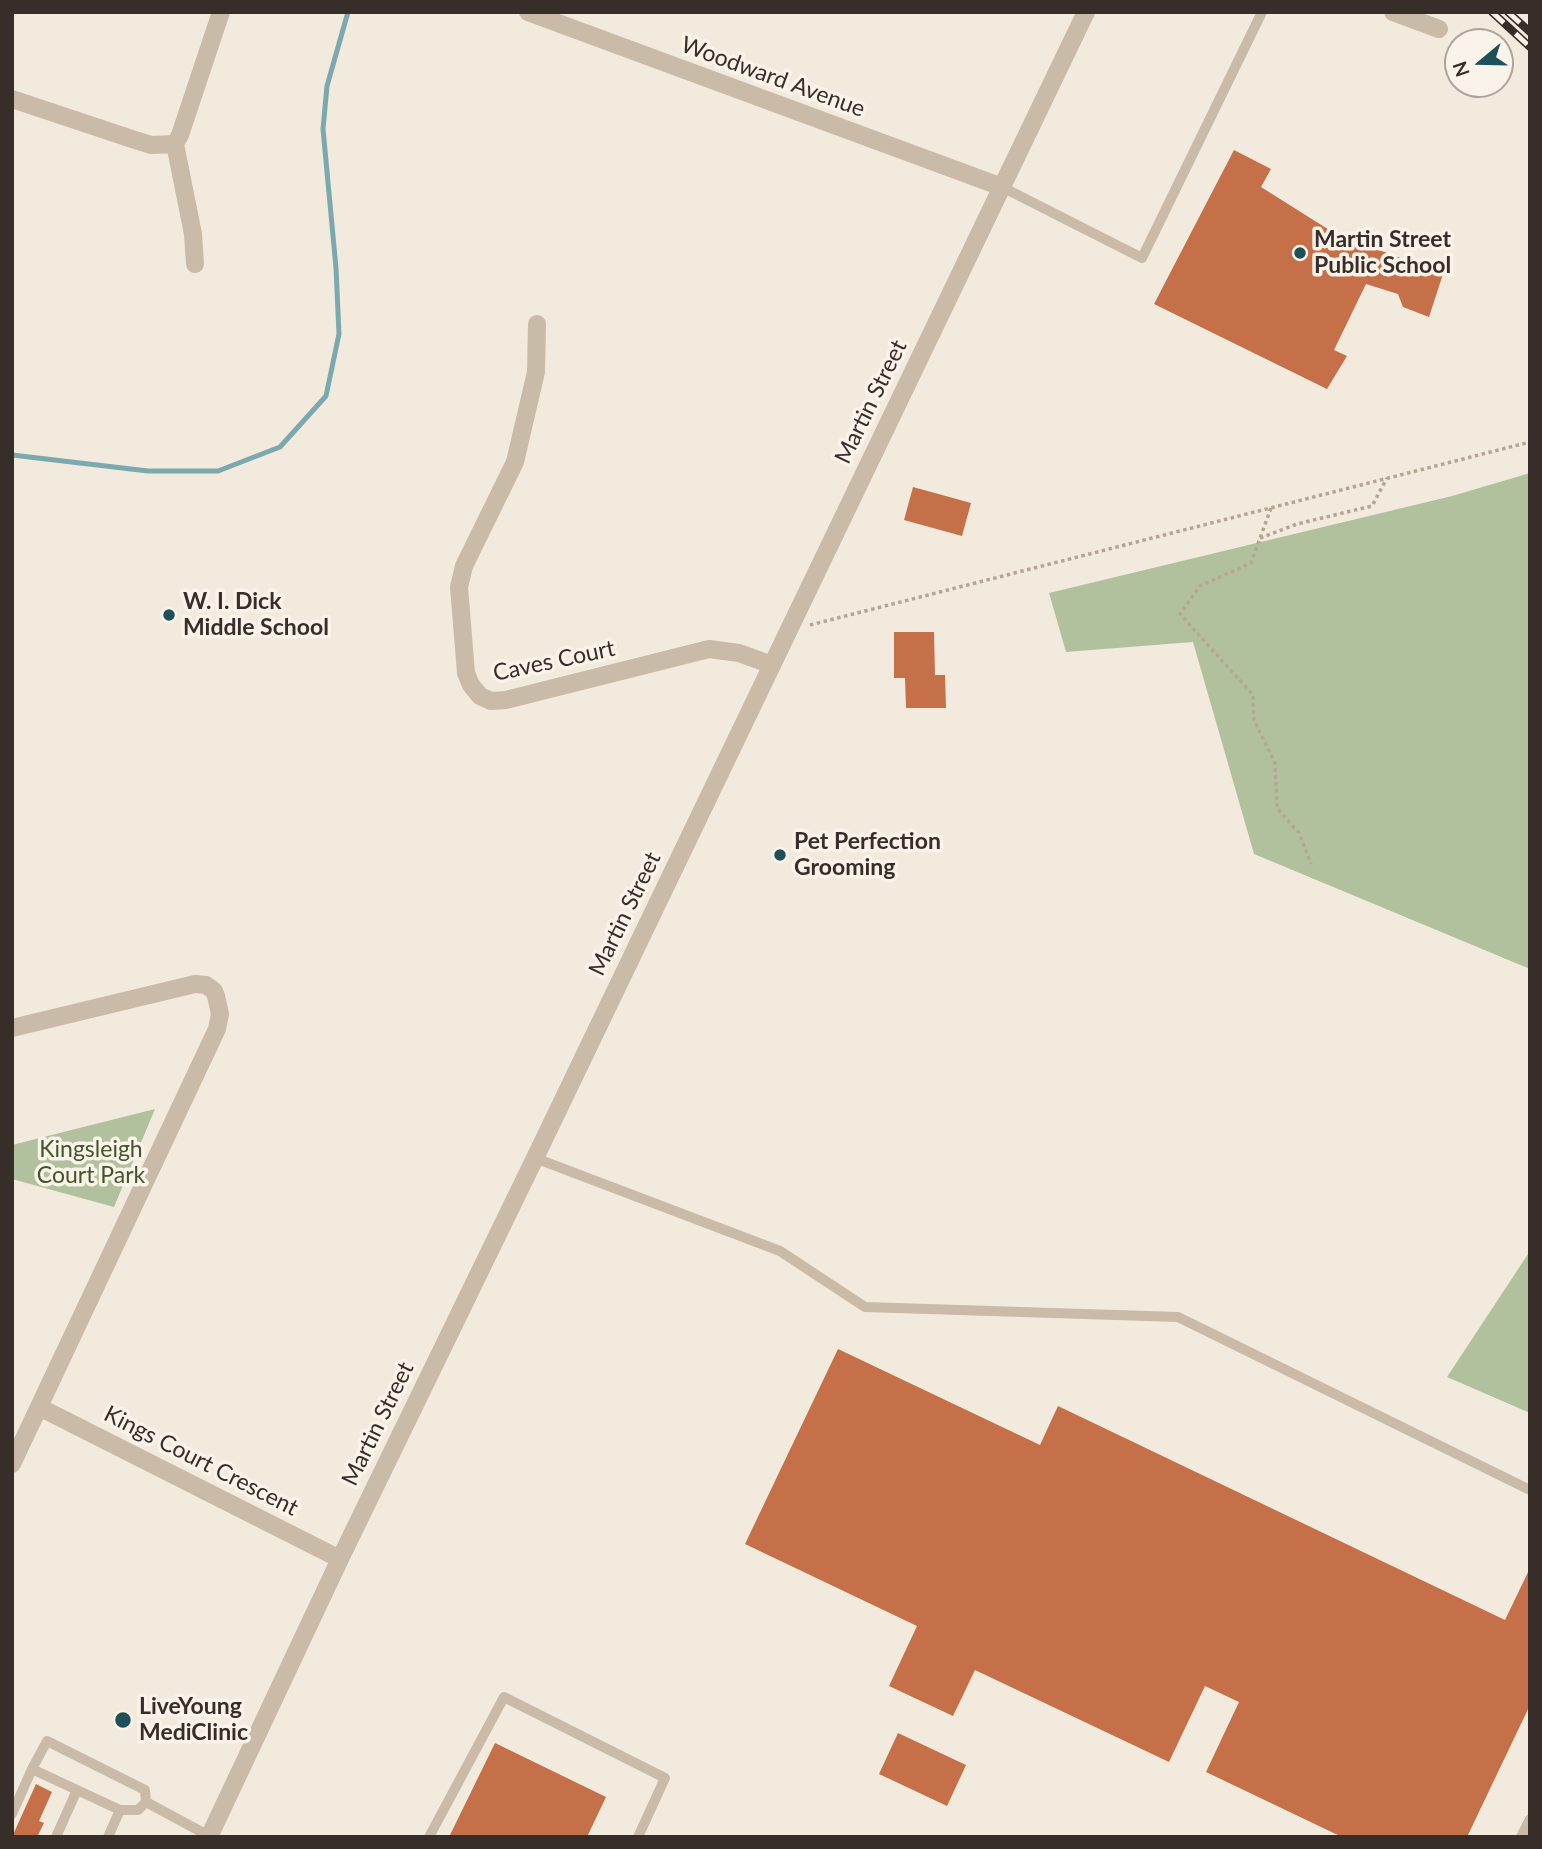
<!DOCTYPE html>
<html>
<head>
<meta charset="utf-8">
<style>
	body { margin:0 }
	#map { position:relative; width:1542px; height:1849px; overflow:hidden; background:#f2eadd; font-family:Lato,sans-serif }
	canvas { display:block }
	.frame { position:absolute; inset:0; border:14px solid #372e29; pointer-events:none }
	.north { position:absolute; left:1444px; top:28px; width:70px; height:70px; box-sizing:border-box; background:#faf3e9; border:2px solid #aca49c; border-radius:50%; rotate:251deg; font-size:19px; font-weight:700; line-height:28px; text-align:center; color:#372e29 }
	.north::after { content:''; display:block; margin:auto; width:24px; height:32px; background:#1e5059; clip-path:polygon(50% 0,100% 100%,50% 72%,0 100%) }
</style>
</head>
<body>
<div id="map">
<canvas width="1542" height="1849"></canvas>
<div class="frame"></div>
<div class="north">N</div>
</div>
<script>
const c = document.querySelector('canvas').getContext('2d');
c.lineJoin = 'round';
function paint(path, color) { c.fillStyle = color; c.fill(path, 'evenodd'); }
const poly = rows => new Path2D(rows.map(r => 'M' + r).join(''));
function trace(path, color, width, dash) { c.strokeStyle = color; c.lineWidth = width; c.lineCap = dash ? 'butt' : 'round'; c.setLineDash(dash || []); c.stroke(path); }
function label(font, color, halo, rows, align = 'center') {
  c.font = font + ' Lato,sans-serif'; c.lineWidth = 7; c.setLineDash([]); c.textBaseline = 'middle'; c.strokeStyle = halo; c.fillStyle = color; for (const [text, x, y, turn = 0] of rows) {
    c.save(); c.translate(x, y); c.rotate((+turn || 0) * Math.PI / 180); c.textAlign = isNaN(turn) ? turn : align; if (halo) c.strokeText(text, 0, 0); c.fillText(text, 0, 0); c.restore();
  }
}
paint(poly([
	[1530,473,1530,969,1254,854,1193,642,1066,652,1049,593,1452,496],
	[155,1109,114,1207,12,1179,12,1145],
	[1530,1251,1530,1413,1447,1377]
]), '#b2c19d');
trace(poly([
	[12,455,148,471,218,471,280,447,326,396,339,334,336,268,323,129,327,86,348,12]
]), '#7ca9af', 5);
paint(poly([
	[1234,150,1271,169,1261,187,1334,233,1443,274,1429,317,1403,307,1398,294,1366,284,1334,350,1347,356,1327,389,1154,304],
	[913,487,971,503,962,536,904,520],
	[894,632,934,632,935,675,945,675,946,708,906,708,905,678,894,678],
	[838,1349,1040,1445,1058,1406,1505,1620,1530,1568,1530,1705,1467,1837,1342,1837,1206,1772,1239,1702,1205,1686,1169,1762,975,1670,953,1716,889,1686,917,1626,745,1544],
	[898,1733,966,1765,947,1806,879,1774],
	[495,1743,606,1797,587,1837,449,1837],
	[36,1784,52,1792,39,1821,44,1823,37,1837,12,1837]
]), '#c57048');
trace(poly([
	[1271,508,1251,563,1200,586,1180,614,1253,695,1254,720,1275,763,1277,808,1299,833,1311,864],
	[1260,538,1297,524,1372,506,1387,478],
	[810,625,1530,442]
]), '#b6a593', 3.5, [3.5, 3.5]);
trace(poly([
	[1002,187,1142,258,1262,12],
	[535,1158,780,1251,865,1307,1178,1317,1530,1490],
	[32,1769,47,1741,145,1790,146,1802,211,1837],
	[120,1810,138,1810,146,1802],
	[12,1814,32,1769,77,1790],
	[56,1837,77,1790,120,1810,108,1837],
	[429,1837,504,1697,665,1778,638,1837],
	[1521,1837,1530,1819]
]), '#cabaa8', 10);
trace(poly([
	[1393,12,1439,29],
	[12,99,132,139,151,145,175,144],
	[195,264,193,234,175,144,180,135,221,12],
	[537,324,536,372,515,462,464,566,459,587,466,673,471,685,480,696,491,701,506,700,709,649,739,653,772,665],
	[12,1028,195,984,206,985,214,991,216,996,220,1014,217,1029,12,1464],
	[39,1407,340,1559]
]), '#cabaa8', 18);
trace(poly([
	[528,12,1002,187],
	[209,1837,340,1559,535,1158,1086,12]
]), '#cabaa8', 18);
const rail = poly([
	[1492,12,1530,47],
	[1508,12,1530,32]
]);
trace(rail, '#372e29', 8);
trace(rail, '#faf3e9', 5, [16]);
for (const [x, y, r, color] of [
	[1300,253,7,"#1e5059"],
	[169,615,7,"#1e5059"],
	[780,855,7,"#1e5059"],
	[123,1720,9,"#1e5059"]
]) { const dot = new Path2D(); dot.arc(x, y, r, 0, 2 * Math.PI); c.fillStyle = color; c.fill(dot); trace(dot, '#faf3e9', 2.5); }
label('23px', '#372e29', '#faf3e9', [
	["Woodward Avenue",773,77,20],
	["Martin Street",871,402,-64],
	["Caves Court",554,661,-12],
	["Martin Street",625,914,-64],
	["Martin Street",378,1424,-64],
	["Kings Court Crescent",201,1461,27]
]);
label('bold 23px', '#372e29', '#faf3e9', [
	["Martin Street",1314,240],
	["Public School",1314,266],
	["W. I. Dick",183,602],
	["Middle School",183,628],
	["Pet Perfection",794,842],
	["Grooming",794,868],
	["LiveYoung",139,1707],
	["MediClinic",139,1733]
], 'left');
label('23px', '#43552c', '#faf3e9', [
	["Kingsleigh",91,1150],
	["Court Park",91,1176]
]);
</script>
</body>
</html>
